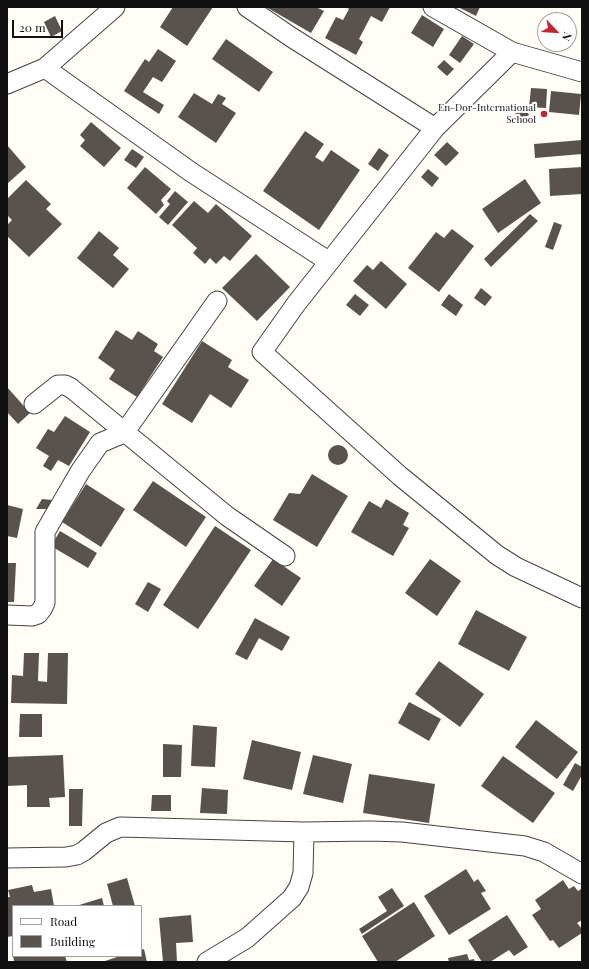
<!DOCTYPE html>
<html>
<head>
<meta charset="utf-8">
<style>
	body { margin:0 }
	#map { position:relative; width:589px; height:969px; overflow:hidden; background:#fffdf5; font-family:"Playfair Display",serif }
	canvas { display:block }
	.frame { position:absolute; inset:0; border:8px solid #111; pointer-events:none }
	.legend { position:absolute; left:12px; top:905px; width:130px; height:52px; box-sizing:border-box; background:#fff; border:1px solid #a0a0a0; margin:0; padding:5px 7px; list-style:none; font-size:12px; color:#111 }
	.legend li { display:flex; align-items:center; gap:8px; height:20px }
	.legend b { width:20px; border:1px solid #a0a0a0 }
	.north { position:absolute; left:537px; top:12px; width:40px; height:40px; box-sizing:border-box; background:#fff; border:1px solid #a0a0a0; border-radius:50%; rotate:115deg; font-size:11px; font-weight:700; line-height:16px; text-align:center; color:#111 }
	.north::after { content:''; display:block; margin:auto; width:14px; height:18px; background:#c4262e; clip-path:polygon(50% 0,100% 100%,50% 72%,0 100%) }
	.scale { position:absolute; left:12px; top:20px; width:51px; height:18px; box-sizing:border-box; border:2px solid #111; border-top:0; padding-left:5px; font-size:12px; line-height:14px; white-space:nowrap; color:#111; -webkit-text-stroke:3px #fff; paint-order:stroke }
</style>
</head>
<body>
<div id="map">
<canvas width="589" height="969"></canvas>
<div class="frame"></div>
<ul class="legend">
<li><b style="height:5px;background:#fff"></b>Road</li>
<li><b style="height:11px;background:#5a524d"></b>Building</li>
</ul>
<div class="north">N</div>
<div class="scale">20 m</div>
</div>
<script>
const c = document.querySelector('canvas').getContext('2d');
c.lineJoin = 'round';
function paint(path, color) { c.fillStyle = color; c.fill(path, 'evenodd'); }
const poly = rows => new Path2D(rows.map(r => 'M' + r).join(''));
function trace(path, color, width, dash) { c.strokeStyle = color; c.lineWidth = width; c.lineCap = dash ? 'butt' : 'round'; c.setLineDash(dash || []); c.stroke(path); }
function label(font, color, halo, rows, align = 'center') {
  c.font = font + ' "Playfair Display",serif'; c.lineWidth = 4; c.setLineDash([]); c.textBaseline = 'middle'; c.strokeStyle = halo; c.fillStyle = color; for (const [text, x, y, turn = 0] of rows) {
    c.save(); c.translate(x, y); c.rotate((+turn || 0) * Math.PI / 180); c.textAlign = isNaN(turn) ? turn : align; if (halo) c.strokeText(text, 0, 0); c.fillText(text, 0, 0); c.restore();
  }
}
paint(poly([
	[173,7,213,7,187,46,160,27],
	[266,7,316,7,324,11,311,33],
	[346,7,390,7,382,22,371,16,359,39,363,42,356,55,325,38,336,17,343,20,349,9],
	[458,7,480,7,476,16],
	[422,15,444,29,433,47,411,33],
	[55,16,62,31,51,37,44,22],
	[462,36,474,44,460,63,449,55],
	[226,39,273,72,259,92,212,59],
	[158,49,176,61,162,82,153,77,143,92,164,105,159,114,124,91,145,59,149,62],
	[444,60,454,69,447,76,437,67],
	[531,88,547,89,546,108,529,107],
	[551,91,581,94,579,115,549,112],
	[194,93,212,104,218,94,226,98,222,104,236,113,216,143,178,117],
	[525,108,529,115,520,121,515,114],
	[91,122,121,148,104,167,80,146,85,140,80,135],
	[305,131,324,144,315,157,323,162,331,150,360,170,319,230,263,191],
	[582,140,582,154,535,158,534,144],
	[447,142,459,153,446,166,434,155],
	[7,145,26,167,7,184],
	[379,148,389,155,378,171,368,164],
	[132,149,144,157,136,168,124,160],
	[145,167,171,189,161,200,164,205,156,214,127,188],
	[582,167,582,194,550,196,549,169],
	[428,169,439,178,432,187,421,177],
	[525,179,541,203,498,233,482,209],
	[26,180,51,204,46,209,62,224,29,257,7,236,7,225,12,220,7,215,7,199],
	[175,191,188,202,168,225,159,217,170,204,167,201],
	[194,201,208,213,216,204,252,236,230,261,224,256,216,264,210,258,205,264,193,253,197,248,172,225],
	[530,214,538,221,491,267,484,259],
	[554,222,562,225,553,250,545,247],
	[452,229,474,246,439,292,408,268,436,232,444,238],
	[99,231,119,248,113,255,129,269,113,288,77,258],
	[256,254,290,287,257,321,222,288],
	[381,261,407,284,386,309,353,281,367,265,373,270],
	[481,288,492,297,485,306,474,298],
	[355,294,369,305,360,316,346,305],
	[449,294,463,305,456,316,441,305],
	[116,330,132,340,138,331,158,344,154,351,163,357,137,397,109,379,115,370,98,358],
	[202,341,232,360,228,367,249,380,231,408,210,394,192,423,162,404],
	[7,387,30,413,18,424,7,412],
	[65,416,90,432,69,466,58,460,51,471,43,466,49,456,36,448,48,429,54,432],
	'328 455a10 10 0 1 1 20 0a10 10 0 1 1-20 0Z',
	[312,474,348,496,317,547,273,520,289,493,300,494],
	[153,481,206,517,186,547,133,510],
	[86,484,125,509,101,547,62,522],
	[42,499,52,500,48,509,36,509],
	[386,499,409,513,403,525,409,528,393,556,351,532,369,501,381,508],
	[7,505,23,509,17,538,7,536],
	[215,526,251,550,198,629,163,605],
	[60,531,97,553,88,568,51,546],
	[273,559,301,578,282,606,254,586],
	[430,559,461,581,437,616,405,593],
	[7,563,16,563,14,602,7,602],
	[148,582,161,589,148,612,135,604],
	[476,610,527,637,509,671,458,644],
	[255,618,290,637,282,651,259,638,247,660,235,654],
	[24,653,39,653,38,681,47,682,48,653,68,653,67,704,11,703,12,675,23,676],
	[439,661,484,694,460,727,415,694],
	[409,702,441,719,429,741,398,723],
	[20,714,42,714,42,737,19,737],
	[536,720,578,752,557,779,515,747],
	[193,725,217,727,215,767,191,766],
	[252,740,301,752,292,790,243,779],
	[163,744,182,745,181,777,163,777],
	[63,755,65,797,49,798,50,807,27,807,27,785,7,786,7,757],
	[313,755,352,764,343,803,303,794],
	[503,756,555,793,533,823,481,786],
	[575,763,582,767,582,775,573,791,563,785],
	[369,774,435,784,429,823,363,813],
	[202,788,228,790,227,814,200,813],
	[69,789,83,789,82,826,69,826],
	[152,795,171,795,171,811,151,811],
	[466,869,474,882,478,879,486,891,481,893,491,909,449,935,424,896],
	[127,878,135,906,113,906,107,884],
	[563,880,569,889,574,886,578,891,581,889,582,891,582,920,577,923,582,929,582,933,559,948,553,940,550,941,532,915,541,909,535,900],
	[32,885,34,892,51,889,54,906,13,906,13,936,7,937,7,897,10,897,8,890],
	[392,888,404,906,362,934,359,929,387,911,378,897],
	[102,898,104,906,79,906,79,905],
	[414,902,435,936,395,962,378,962,362,936],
	[191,915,193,942,176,943,177,962,163,962,159,918],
	[507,915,528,947,514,956,509,950,490,962,482,962,468,940],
	[144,949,147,962,102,962,120,956,141,956,141,950],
	[467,954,469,960,474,959,475,962,449,962,448,958],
	[13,956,65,956,67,962,11,962,14,961]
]), '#5a524d');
const minor = poly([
	[247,7,291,37,435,128],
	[433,7,512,52,582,72],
	[512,52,435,128,296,304,262,352,400,476,497,555,516,567,582,598],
	[45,68,191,172,328,261],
	[7,84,45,68,115,7],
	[34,404,58,385,65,385,71,388,227,516,285,556],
	[7,615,32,616,38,614,42,609,45,603,45,532,53,518,81,470,100,443,124,433,217,301],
	[7,858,66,857,77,855,84,851,106,833,120,827,304,832,370,831,402,832,525,846,544,852,582,874],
	[207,962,247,938,292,898,299,887,303,873,304,832]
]);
trace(minor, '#444', 21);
trace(minor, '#fff', 19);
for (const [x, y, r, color] of [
	[544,114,4,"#c4262e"]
]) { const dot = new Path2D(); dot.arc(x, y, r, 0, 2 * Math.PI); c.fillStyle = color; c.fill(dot); trace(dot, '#fff', 1.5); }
label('10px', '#111', '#fff', [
	["En-Dor-International",536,108],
	["School",536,120]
], 'right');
</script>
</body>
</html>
